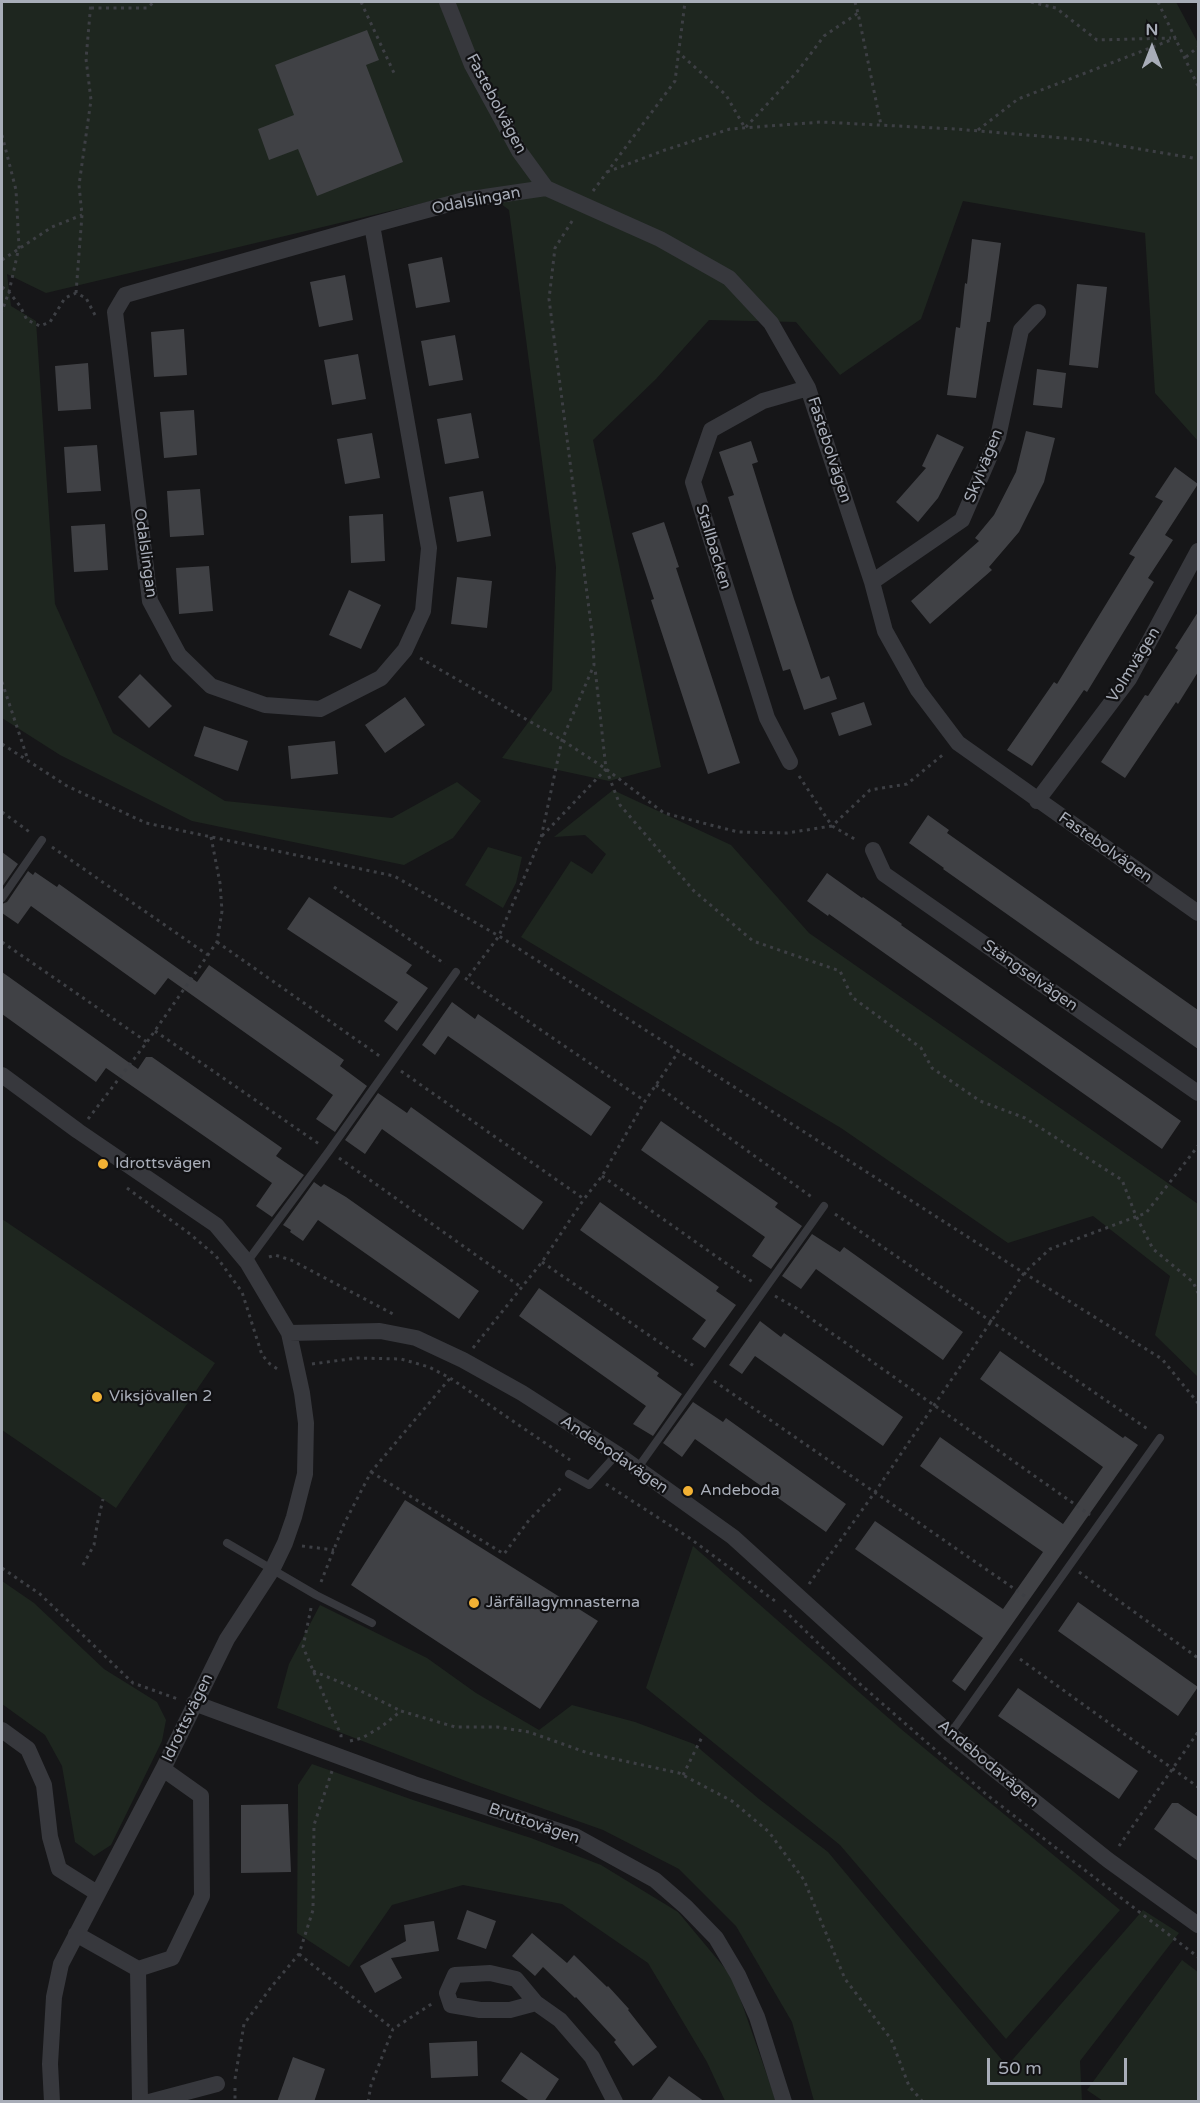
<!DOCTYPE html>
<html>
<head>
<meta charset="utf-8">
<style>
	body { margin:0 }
	#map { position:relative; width:1200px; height:2103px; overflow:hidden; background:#161618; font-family:"Varela Round",sans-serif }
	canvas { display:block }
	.frame { position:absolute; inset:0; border:3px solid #a8adb8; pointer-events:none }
	.north { position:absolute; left:1122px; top:18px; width:60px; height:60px; -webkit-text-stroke:4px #111113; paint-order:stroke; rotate:0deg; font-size:16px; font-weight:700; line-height:24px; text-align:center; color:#a8adb8 }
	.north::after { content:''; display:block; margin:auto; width:21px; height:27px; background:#a8adb8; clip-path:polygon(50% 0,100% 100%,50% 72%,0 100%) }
	.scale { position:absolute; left:987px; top:2058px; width:140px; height:27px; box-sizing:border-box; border:3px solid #a8adb8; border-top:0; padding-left:8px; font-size:18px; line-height:21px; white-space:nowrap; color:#a8adb8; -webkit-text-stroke:4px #111113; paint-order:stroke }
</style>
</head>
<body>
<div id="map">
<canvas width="1200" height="2103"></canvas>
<div class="frame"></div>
<div class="north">N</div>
<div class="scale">50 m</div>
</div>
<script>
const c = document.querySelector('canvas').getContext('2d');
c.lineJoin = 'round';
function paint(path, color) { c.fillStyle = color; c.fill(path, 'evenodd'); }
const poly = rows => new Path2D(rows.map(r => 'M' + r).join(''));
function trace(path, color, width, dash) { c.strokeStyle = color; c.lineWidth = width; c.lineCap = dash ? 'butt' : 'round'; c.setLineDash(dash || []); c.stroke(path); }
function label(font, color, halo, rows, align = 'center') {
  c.font = font + ' "Varela Round",sans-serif'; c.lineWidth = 4.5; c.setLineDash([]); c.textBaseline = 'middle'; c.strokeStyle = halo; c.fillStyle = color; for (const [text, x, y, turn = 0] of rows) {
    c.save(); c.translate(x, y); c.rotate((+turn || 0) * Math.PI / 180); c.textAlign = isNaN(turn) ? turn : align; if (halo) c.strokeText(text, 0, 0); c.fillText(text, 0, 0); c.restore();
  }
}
paint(poly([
	[2,2,1176,2,1198,43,1198,441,1155,393,1145,233,963,201,921,319,840,375,796,322,709,320,656,379,593,440,661,767,609,781,502,758,552,690,556,567,509,210,482,189,46,293,7,274,11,306,36,321,55,604,113,733,225,801,392,818,457,782,481,801,453,838,404,865,192,821,60,755,2,718],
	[613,790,731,845,809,933,1198,1204,1198,1377,1155,1335,1170,1276,1093,1216,1008,1243,841,1128,521,937,571,861,592,874,606,854,585,835,554,837],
	[488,847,522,857,516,883,503,908,465,885],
	[2,1219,215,1363,116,1508,2,1430],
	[693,1546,901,1729,1120,1910,1006,2039,840,1845,646,1688],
	[2,1581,34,1603,104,1669,157,1702,166,1720,162,1741,111,1845,94,1856,75,1842,62,1766,45,1735,2,1704],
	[320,1605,427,1658,476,1693,539,1730,572,1705,635,1722,694,1744,759,1799,828,1852,1007,2066,1143,1910,1179,1933,1080,2061,1082,2101,814,2101,792,2022,736,1926,679,1869,603,1830,471,1783,277,1708,289,1664],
	[312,1764,413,1800,531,1838,601,1865,678,1912,733,1978,776,2101,725,2101,707,2062,648,1963,562,1904,463,1885,392,1905,349,1967,297,1933,298,1785],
	[1182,1960,1198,1972,1198,2101,1103,2101,1087,2090]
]), '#1e261f');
paint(poly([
	[367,30,379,60,366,65,403,162,317,196,298,149,269,160,258,129,294,115,275,65],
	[972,239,1001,243,990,322,987,322,976,398,947,395,956,327,960,328,965,283,967,284],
	[442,257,450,302,416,308,408,264],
	[345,275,353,320,319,327,310,282],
	[1077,284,1107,287,1098,368,1069,365],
	[184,329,187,375,154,377,151,332],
	[455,335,463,380,429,386,421,341],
	[358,354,366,399,332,405,324,360],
	[88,363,91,409,58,411,55,366],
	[1037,369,1066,373,1062,408,1033,405],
	[194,410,197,455,164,458,160,412],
	[471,413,479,458,445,464,437,419],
	[1026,431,1055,438,1044,482,1019,532,989,567,992,570,930,624,911,601,979,541,975,538,994,515,1016,472],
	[372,433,380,478,345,484,337,439],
	[937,434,964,447,938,498,918,522,896,502,926,468,922,466],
	[751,441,758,462,752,464,794,599,821,679,829,676,837,699,804,710,790,669,783,671,728,497,734,495,719,452],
	[97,445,101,491,67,493,64,447],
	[1175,467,1198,484,1165,535,1173,540,1148,578,1154,582,1087,692,1084,690,1032,766,1007,750,1054,682,1057,684,1135,557,1129,554,1163,501,1155,497],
	[200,489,204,535,170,537,167,491],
	[483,491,491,536,457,542,449,497],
	[383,514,385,561,351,563,349,516],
	[664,522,679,567,676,568,740,763,708,774,651,600,654,599,632,533],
	[105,524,108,570,74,572,71,526],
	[209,566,213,611,179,614,176,568],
	[457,577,492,581,487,628,451,624],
	[349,590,381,605,361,649,329,635],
	[1198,612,1198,672,1178,704,1176,702,1125,778,1101,762,1145,695,1148,696,1178,650,1175,648],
	[140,674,172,706,149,728,118,697],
	[405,697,425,725,385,753,365,725],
	[864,702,872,725,839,736,831,713],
	[204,726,248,741,238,771,194,756],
	[335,741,338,774,291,779,288,746],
	[928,815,949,830,947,833,1198,1010,1198,1049,943,869,944,868,909,843],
	[2,852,18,864,2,887],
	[28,871,33,875,35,872,57,887,59,884,197,982,209,965,344,1060,340,1066,367,1086,335,1132,316,1119,333,1095,168,978,155,995,31,906,18,924,2,913,2,904,7,902],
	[827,873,862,898,863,897,902,924,901,925,1181,1121,1162,1149,829,914,828,916,807,901],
	[309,897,412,965,406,973,428,988,397,1031,384,1021,398,1002,287,929],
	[2,972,138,1069,146,1057,152,1057,282,1148,276,1156,304,1175,272,1217,256,1206,272,1183,106,1068,96,1082,2,1014],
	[452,1002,475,1019,478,1014,611,1107,591,1136,448,1036,435,1055,422,1045],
	[378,1093,407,1113,411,1107,543,1202,523,1230,382,1129,365,1154,345,1140],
	[661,1121,778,1203,775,1207,802,1226,771,1269,752,1256,765,1237,641,1150],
	[314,1182,321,1187,324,1184,346,1197,479,1291,459,1319,318,1220,303,1241,290,1232,291,1230,283,1225],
	[600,1202,719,1287,716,1291,736,1305,705,1348,692,1339,706,1320,580,1230],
	[812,1234,840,1252,844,1247,963,1332,943,1360,816,1269,801,1289,782,1276],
	[539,1288,659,1373,657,1376,682,1394,653,1436,633,1424,646,1406,519,1316],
	[760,1321,781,1337,784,1333,903,1417,883,1446,755,1356,742,1374,729,1365],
	[1000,1351,1123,1438,1125,1436,1138,1445,965,1691,952,1681,983,1638,855,1549,875,1521,1003,1609,1043,1552,920,1466,940,1437,1063,1524,1103,1467,980,1379],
	[693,1402,723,1422,726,1418,846,1504,826,1532,695,1439,682,1457,663,1443],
	[405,1500,598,1621,540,1709,351,1585],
	[1078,1602,1198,1687,1178,1716,1058,1631],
	[1018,1688,1138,1771,1119,1799,998,1716],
	[1172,1803,1178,1803,1198,1817,1198,1861,1154,1829],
	[288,1804,291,1872,241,1873,241,1805],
	[467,1910,496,1921,486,1949,457,1939],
	[434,1921,439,1951,391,1958,402,1978,375,1993,360,1966,406,1941,404,1925],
	[532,1933,567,1963,574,1955,607,1987,608,1986,629,2009,628,2010,657,2047,633,2066,614,2042,616,2040,576,1997,575,1998,543,1967,535,1976,512,1956],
	[477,2041,478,2076,431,2078,429,2043],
	[521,2052,559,2079,544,2102,531,2102,501,2081],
	[293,2057,325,2069,314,2102,277,2102],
	[669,2076,705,2102,650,2102]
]), '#404145');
trace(poly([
	[361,2,394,73],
	[855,2,858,13],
	[1031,2,1056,8,1097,40,1171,38],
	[1158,2,1198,86],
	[91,8,147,8,154,2],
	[677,51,726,95,745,128,797,72,824,36,858,13,881,125],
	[1186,57,1198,47],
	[978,130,1018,99,1176,38],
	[2,135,16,190,19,247,9,292,2,311],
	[607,172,665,150,730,129,821,122,955,129,1087,140,1198,159],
	[593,191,675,81,685,2],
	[2,260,52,227,82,215],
	[2,287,9,292,20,306,27,320,40,326,50,322,65,298,76,293,86,298,96,317,98,316],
	[76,293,82,215,79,185,91,100,86,59,91,2],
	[420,658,562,740,606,769,664,813,738,832,787,833,832,826,870,790,907,784,945,753],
	[2,682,28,760],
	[2,744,67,786,146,823,394,876,499,936,1024,1273,1162,1359,1198,1403],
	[606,769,620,805,694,891,753,941,840,971,852,997,921,1048,932,1068,980,1101,1025,1118,1122,1180,1136,1216,1153,1249,1193,1282,1198,1293],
	[799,776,832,826,858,841],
	[2,812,31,833],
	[542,836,606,769,595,668],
	[52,847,208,955],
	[334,887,445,964],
	[2,942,147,1042],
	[217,942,381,1057],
	[469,976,499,936,541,838,562,740,594,665,593,640,549,299,555,248,574,218],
	[465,978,645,1101],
	[155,1031,319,1144],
	[401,1071,584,1199],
	[656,1085,813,1198],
	[88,1119,147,1042,217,942,222,911,220,883,211,837],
	[339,1158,521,1287],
	[602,1176,754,1283],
	[127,1188,190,1234,216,1256,242,1292,262,1355,270,1364,279,1370],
	[835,1214,1149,1430],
	[269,1257,275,1255,291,1260,395,1315],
	[542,1262,694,1366],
	[775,1296,796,1308,1090,1515],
	[473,1348,542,1262,584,1199,602,1176,645,1101,679,1051],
	[312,1364,357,1358,401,1359,429,1367,450,1378,570,1460],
	[714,1381,1029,1599],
	[371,1472,504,1554,529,1520,563,1486],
	[606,1484,688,1537,775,1601],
	[302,1546,334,1550],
	[83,1565,94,1545,97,1525,103,1499],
	[2,1568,40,1594,133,1683,178,1699],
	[1079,1572,1198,1658],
	[321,1582,344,1524,371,1472,451,1377],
	[809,1584,875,1492,1024,1273,1050,1249,1146,1213,1198,1146],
	[311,1608,303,1647,341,1735,341,1739],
	[784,1610,860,1684,987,1795,1198,1957],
	[1020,1659,1198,1787],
	[313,1671,357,1689,401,1711],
	[350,1741,362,1738,381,1727,401,1711,455,1727,497,1727,529,1732,588,1753,679,1773,732,1801,769,1832,804,1880,845,1979,891,2039,909,2086,923,2102],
	[683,1775,703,1735],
	[1119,1846,1198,1732],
	[299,1954,393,2029],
	[235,2079,244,2024,272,1986,299,1954,313,1910,314,1825,332,1771],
	[235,2088,235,2102],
	[368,2102,371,2085,393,2029,433,2003]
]), '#3d3f44', 3, [3, 4.5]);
trace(poly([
	[2,898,42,840],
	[247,1262,329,1151,456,972],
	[637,1469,824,1206],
	[569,1474,589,1485,617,1454],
	[227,1543,316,1595,372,1623],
	[950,1734,1160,1438]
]), '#37383d', 8);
trace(poly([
	[447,2,472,65,519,151,546,188,660,239,729,278,771,323,808,388,872,582,885,631,918,690,958,743,1198,913],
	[372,225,429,548,423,611,405,650,381,678,320,709,265,705,211,686,179,655,150,601,115,312,125,295,372,225,464,200,546,188],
	[872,582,962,520,998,437,1021,330,1038,312],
	[790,762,767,718,693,482,711,430,763,401,808,388],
	[1037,801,1129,679,1198,551],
	[873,850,884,874,1198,1093],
	[2,1075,78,1131,216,1225,247,1262,289,1333,302,1393,306,1423,305,1474,294,1517,285,1543,272,1570,227,1639,163,1769,61,1964,54,1997,50,2064,52,2102],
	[289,1333,380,1331,416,1338,463,1360,522,1393,617,1454,733,1537,950,1734,1108,1860,1198,1925],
	[194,1703,414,1784,575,1836,655,1880,686,1907,716,1938,738,1975,757,2017,784,2102],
	[2,1730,28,1749,44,1785,50,1837,59,1869,97,1893],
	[76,1934,138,1969,172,1958,202,1896,201,1796,163,1769],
	[138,1969,140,2102],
	[536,2003,510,2010,480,2010,451,2005,447,1993,455,1975,490,1973,516,1979,536,2003,560,2020,592,2057,615,2102],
	[149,2102,217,2084]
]), '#37383d', 16);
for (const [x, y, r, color] of [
	[103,1164,6,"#f2b134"],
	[97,1397,6,"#f2b134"],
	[688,1491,6,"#f2b134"],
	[474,1603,6,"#f2b134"]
]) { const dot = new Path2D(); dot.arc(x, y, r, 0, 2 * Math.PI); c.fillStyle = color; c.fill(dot); trace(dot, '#111113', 2); }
label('16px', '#a8adb8', '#111113', [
	["Fastebolvägen",496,104,62],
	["Odalslingan",476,201,-11],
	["Fastebolvägen",829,450,72],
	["Skylvägen",984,466,-68],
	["Stallbacken",713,547,73],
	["Odalslingan",145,553,82],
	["Volmvägen",1134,665,-58],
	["Fastebolvägen",1105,848,35],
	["Stängselvägen",1030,976,35],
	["Andebodavägen",614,1455,34],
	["Idrottsvägen",188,1718,-64],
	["Andebodavägen",988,1764,40],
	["Bruttovägen",534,1824,19]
]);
label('16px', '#a8adb8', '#111113', [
	["Idrottsvägen",115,1164],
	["Viksjövallen 2",109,1397],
	["Andeboda",700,1491],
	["Järfällagymnasterna",486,1603]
], 'left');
</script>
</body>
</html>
